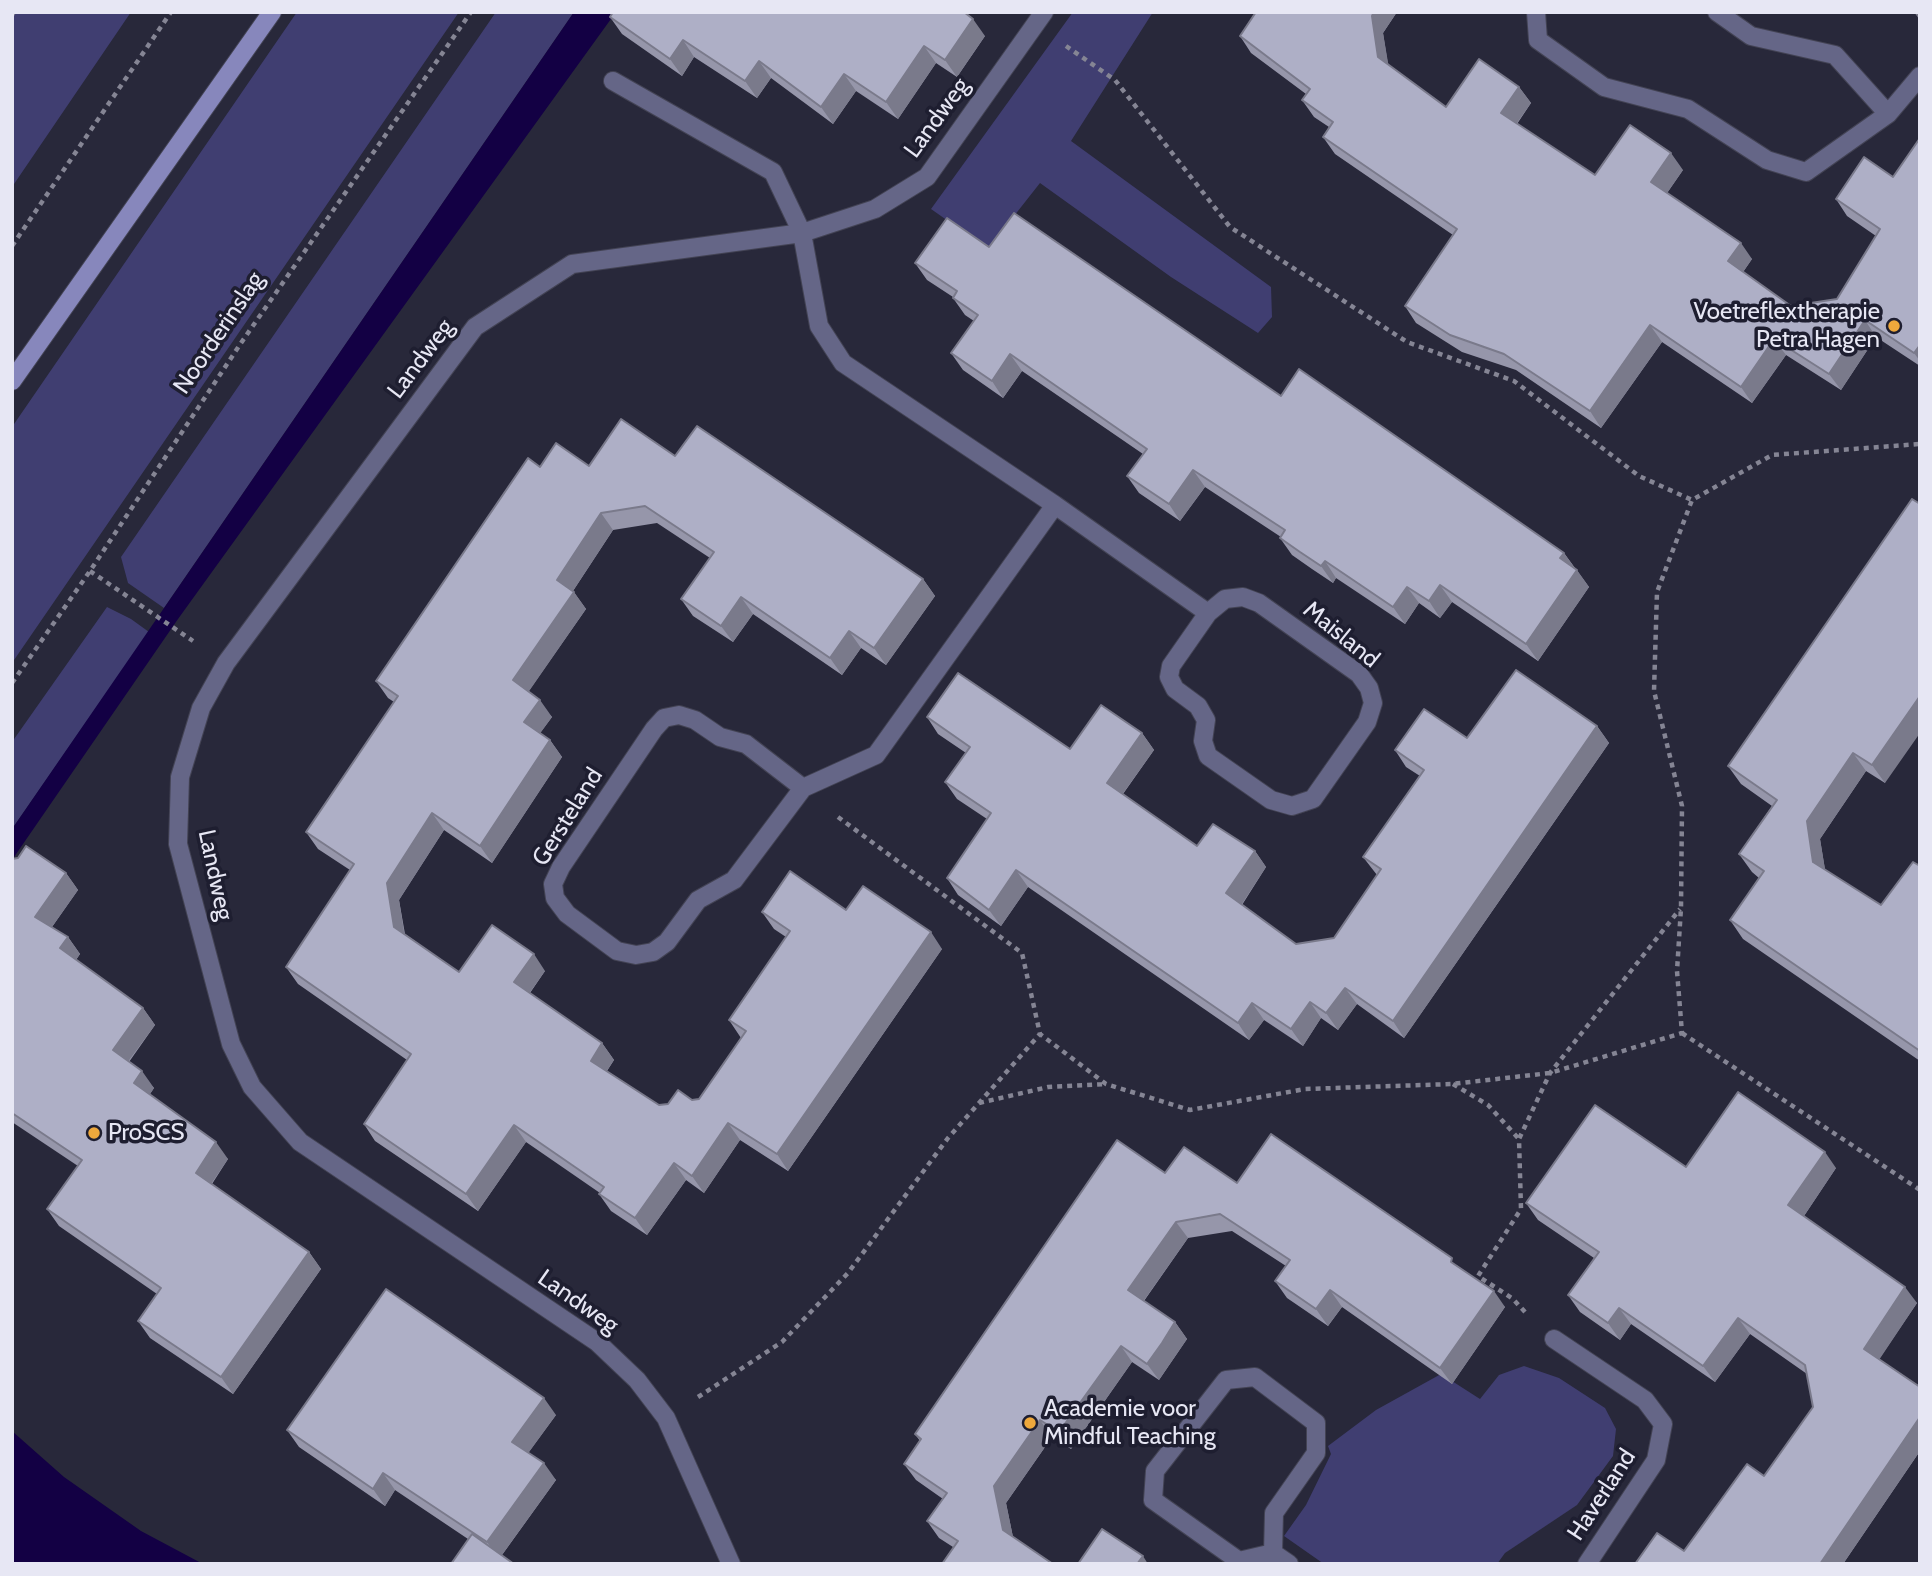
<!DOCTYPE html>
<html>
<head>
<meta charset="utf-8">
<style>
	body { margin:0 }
	#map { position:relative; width:1932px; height:1576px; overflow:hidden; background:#28283a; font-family:Cabin,sans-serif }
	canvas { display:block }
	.frame { position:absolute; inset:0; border:14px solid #e7e7f4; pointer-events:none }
</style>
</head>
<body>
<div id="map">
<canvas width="1932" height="1576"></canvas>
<div class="frame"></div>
</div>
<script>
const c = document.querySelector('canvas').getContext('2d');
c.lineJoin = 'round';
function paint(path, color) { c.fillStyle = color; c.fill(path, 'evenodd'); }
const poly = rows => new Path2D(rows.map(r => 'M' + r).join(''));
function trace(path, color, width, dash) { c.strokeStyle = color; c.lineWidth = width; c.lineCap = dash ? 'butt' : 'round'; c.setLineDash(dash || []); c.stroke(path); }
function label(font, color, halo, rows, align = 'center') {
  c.font = font + ' Cabin,sans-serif'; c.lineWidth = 7; c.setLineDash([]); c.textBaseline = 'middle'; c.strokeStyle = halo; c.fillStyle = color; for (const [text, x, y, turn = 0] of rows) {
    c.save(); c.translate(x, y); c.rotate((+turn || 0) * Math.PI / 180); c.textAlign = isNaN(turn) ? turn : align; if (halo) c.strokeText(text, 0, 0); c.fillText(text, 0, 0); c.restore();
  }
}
paint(poly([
	[12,12,131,12,12,187],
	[297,12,459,12,12,663,12,427],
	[496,12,574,12,164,608,128,583,121,557],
	[1073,12,1153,12,1071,141,1271,287,1272,317,1258,333,1171,277,1040,183,988,249,931,209],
	[107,607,131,619,149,632,12,829,12,742],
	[1524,1366,1559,1378,1605,1408,1616,1429,1613,1456,1577,1505,1505,1553,1497,1564,1324,1564,1284,1536,1306,1505,1331,1454,1328,1446,1376,1410,1441,1374,1480,1399,1499,1375]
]), '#403e71');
paint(poly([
	[574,12,616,12,178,619,12,860,12,829],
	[12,1431,64,1477,141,1531,203,1564,12,1564]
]), '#130044');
const street = poly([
	[1536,12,1538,40,1604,87,1688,109,1767,160,1806,172,1888,114,1920,76],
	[1717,12,1751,36,1835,55,1888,114],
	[613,81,773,172,802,233,819,326,843,363,1055,505,1208,613,1225,599,1243,597,1259,603,1359,674,1369,688,1373,703,1367,722,1313,799,1292,806,1271,800,1208,756,1203,741,1206,720,1198,706,1175,689,1169,677,1171,666,1208,613],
	[803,788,746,744,720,737,695,720,679,715,664,718,654,729,561,867,553,884,555,898,567,914,617,951,636,955,653,952,667,942,698,900,734,880,803,788,876,755,1055,505],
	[1554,1339,1645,1400,1663,1424,1656,1460,1587,1564],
	[1273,1553,1274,1513,1316,1453,1316,1423,1255,1377,1226,1380,1155,1471,1153,1500,1239,1561,1273,1553,1289,1564],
	[731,1564,666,1418,637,1380,597,1342,300,1142,252,1087,231,1044,178,844,180,777,201,708,226,663,475,327,572,264,802,233,875,209,927,177,1044,12]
]);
const secondary = poly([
	[12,381,272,12]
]);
trace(street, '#434354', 20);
trace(secondary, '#434354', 20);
trace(poly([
	[12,15,14,12],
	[1066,46,1115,80,1230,227,1407,342,1514,381,1639,476,1692,500],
	[12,246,171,12],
	[90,571,193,641],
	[12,683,90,571,241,343,471,12],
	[838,817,1022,953,1040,1034,1106,1084,1190,1110,1305,1089,1452,1084,1550,1073,1682,1033,1677,971,1681,908,1682,806,1654,691,1657,592,1692,500,1772,455,1920,444],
	[1682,1033,1920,1190],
	[1453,1084,1488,1105,1519,1139],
	[979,1103,1048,1087,1105,1084],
	[1525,1312,1513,1299,1478,1276,1521,1209,1519,1139,1550,1073,1680,909],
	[698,1397,782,1342,848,1273,948,1138,1040,1034]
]), '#858594', 4.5, [5, 5]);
trace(street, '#656687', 18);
trace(secondary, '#8787bc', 18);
paint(poly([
	[1256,12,1397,12,1383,33,1388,65,1446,107,1519,87,1531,103,1517,124,1595,175,1683,170,1667,193,1752,259,1743,272,1791,306,1837,299,1876,236,1847,216,1836,199,1893,177,1920,138,1920,366,1876,337,1841,390,1786,355,1752,403,1662,342,1601,428,1516,370,1462,352,1416,323,1405,306,1453,235,1335,154,1323,137,1329,127,1314,117,1302,100,1306,94,1251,53,1240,36],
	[610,17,985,36,957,77,936,63,898,119,856,91,833,124,771,78,757,98,694,57,682,76,622,34],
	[989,247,1281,396,1564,553,1589,587,1538,661,1452,602,1440,618,1419,603,1405,624,1336,578,1333,583,1312,569,1292,555,1280,538,1281,537,1205,487,1180,521,1139,493,1127,476,1143,454,1022,371,1003,398,963,370,951,353,974,321,965,315,953,298,953,297,927,280,915,263],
	[675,456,923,579,935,596,886,665,861,648,842,675,753,614,733,642,693,616,681,599,710,558,657,523,613,530,573,591,586,609,528,692,552,717,540,733,550,740,562,757,492,863,444,830,399,900,405,934,459,972,545,971,530,993,602,1043,614,1060,607,1071,659,1105,699,1099,741,1038,729,1020,786,937,774,929,762,912,846,910,942,949,788,1171,740,1140,704,1193,686,1180,647,1235,611,1211,599,1194,600,1193,526,1142,478,1211,375,1141,364,1124,407,1060,298,984,286,967,350,870,318,849,306,832,394,702,388,698,376,681,540,467,589,466],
	[1920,504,1885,783,1866,771,1820,839,1825,870,1881,905,1920,866,1920,1061,1743,939,1730,920,1759,878,1752,872,1739,854,1772,806,1741,784,1728,766],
	[927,717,1070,749,1142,733,1154,750,1123,794,1197,846,1255,851,1266,867,1242,905,1296,944,1334,938,1377,875,1363,857,1420,776,1406,767,1395,750,1467,738,1597,726,1609,743,1404,1038,1357,1004,1338,1030,1321,1018,1303,1046,1264,1020,1249,1040,1028,887,1001,926,958,895,947,878,987,819,957,799,945,782,966,753,938,734],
	[12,859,66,873,78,890,52,927,68,937,80,954,76,960,143,1008,155,1025,129,1062,154,1088,150,1094,228,1159,212,1184,309,1252,321,1269,233,1394,150,1338,138,1321,157,1294,59,1226,47,1209,78,1166,12,1122],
	[1686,1167,1836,1168,1804,1216,1917,1303,1879,1359,1920,1451,1843,1564,1635,1564,1684,1551,1764,1476,1813,1407,1807,1374,1750,1334,1715,1382,1631,1324,1620,1340,1580,1312,1568,1295,1594,1258,1538,1220,1526,1203],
	[1165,1173,1237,1183,1458,1266,1505,1307,1452,1384,1342,1307,1328,1326,1287,1298,1275,1281,1286,1266,1232,1231,1188,1238,1144,1301,1175,1322,1187,1339,1159,1380,1132,1362,1071,1449,1052,1437,1006,1503,1013,1537,953,1547,939,1538,927,1521,943,1499,916,1480,904,1464,920,1441,915,1434],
	[556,1415,528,1453,556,1480,502,1555,468,1539,395,1490,385,1506,299,1447,287,1430]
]), '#9696aa');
paint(poly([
	[1374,12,1397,12,1383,33,1390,74,1378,57,1372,16],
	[1914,12,1920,12,1919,19],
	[973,19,985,36,957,77,945,60],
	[683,40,694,57,682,76,670,59],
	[924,46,936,63,898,119,886,102],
	[759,61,771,78,757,98,745,81],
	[844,74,856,91,833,124,821,107],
	[1519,87,1531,103,1512,130,1501,113],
	[1671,153,1683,170,1663,199,1651,182],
	[1741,243,1752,259,1739,278,1728,261],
	[1865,320,1876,337,1841,390,1829,374],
	[1650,325,1662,342,1601,428,1590,411],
	[1774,339,1786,355,1752,403,1741,387],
	[1920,345,1920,361,1914,353],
	[1010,354,1022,371,1003,398,992,381],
	[1193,470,1205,487,1180,521,1169,504],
	[601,513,613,530,569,597,557,580],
	[1564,553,1576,570,1560,558],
	[1325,561,1336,578,1333,583,1321,566],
	[1577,570,1589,587,1538,661,1526,644],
	[923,579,935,596,886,665,874,648],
	[1440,585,1452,602,1440,618,1429,601],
	[1407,587,1419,603,1405,624,1393,607],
	[574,592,586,609,525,697,513,680],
	[741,597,753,614,733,642,721,626],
	[849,631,861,648,842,675,830,658],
	[1920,696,1920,733,1885,783,1872,765],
	[540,700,552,717,536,739,524,722],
	[1597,726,1609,743,1404,1038,1393,1021],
	[1142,733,1154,750,1119,799,1107,783],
	[550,740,562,757,492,863,480,846],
	[1853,753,1866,771,1820,839,1827,881,1813,862,1807,821],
	[432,813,444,830,399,900,406,944,394,927,387,883],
	[1255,851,1266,867,1238,910,1226,893],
	[1016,870,1028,887,1001,926,989,910],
	[66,873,78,890,47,934,35,917],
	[931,932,942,949,788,1171,777,1154],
	[68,937,80,954,72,965,60,948],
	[534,954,545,971,526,998,514,982],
	[1345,988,1357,1004,1338,1030,1326,1013],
	[1310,1002,1321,1018,1303,1046,1291,1029],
	[1252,1003,1264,1020,1249,1040,1238,1023],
	[143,1008,155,1025,124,1067,113,1050],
	[602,1043,614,1060,602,1078,591,1061],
	[142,1071,154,1088,146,1100,134,1083],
	[728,1123,740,1140,704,1193,692,1176],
	[514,1125,526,1142,478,1211,466,1194],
	[216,1142,228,1159,207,1190,196,1173],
	[1825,1152,1836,1168,1800,1222,1788,1205],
	[674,1163,686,1180,647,1235,635,1218],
	[1176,1222,1188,1238,1140,1306,1128,1290],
	[309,1252,321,1269,233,1394,221,1377],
	[1905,1287,1917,1303,1875,1366,1864,1349],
	[1330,1290,1342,1307,1328,1326,1316,1309],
	[1494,1291,1505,1307,1452,1384,1440,1368],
	[1619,1308,1631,1324,1620,1340,1608,1323],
	[1738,1318,1750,1334,1715,1382,1703,1366],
	[1175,1322,1187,1339,1159,1380,1147,1364],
	[1121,1346,1132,1362,1071,1449,1059,1432],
	[544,1398,556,1415,524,1459,512,1442],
	[1920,1417,1920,1451,1843,1564,1820,1564],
	[1040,1420,1052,1437,1006,1503,1015,1547,1003,1530,994,1486],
	[544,1463,556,1480,499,1559,487,1542],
	[383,1473,395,1490,385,1506,373,1489],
	[1143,1556,1148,1564,1137,1564]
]), '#7a7a8b');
const building = poly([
	[613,12,964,12,973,19,945,60,924,46,886,102,844,74,821,107,759,61,745,81,683,40,670,59,610,17,613,12],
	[1256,12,1374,12,1372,16,1378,57,1446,107,1479,59,1519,87,1501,113,1595,175,1630,125,1671,153,1651,182,1741,243,1728,261,1791,306,1837,299,1880,229,1836,199,1864,157,1893,177,1920,138,1920,345,1914,353,1865,320,1829,374,1774,339,1741,387,1650,325,1590,411,1504,354,1450,335,1405,306,1457,229,1323,137,1333,122,1302,100,1310,89,1240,36,1256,12],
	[1014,213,1281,396,1299,369,1564,553,1560,558,1577,570,1526,644,1440,585,1429,601,1407,587,1393,607,1325,561,1321,566,1300,552,1280,538,1285,530,1193,470,1169,504,1127,476,1147,449,1010,354,992,381,951,353,978,315,953,298,957,291,915,263,947,218,989,247,1014,213],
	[621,419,675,456,697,426,923,579,874,648,849,631,830,658,741,597,721,626,681,599,714,552,645,506,601,513,557,580,574,592,513,680,540,700,524,722,550,740,480,846,432,813,387,883,394,927,459,972,492,925,534,954,514,982,602,1043,591,1061,659,1105,668,1104,678,1090,692,1100,699,1099,746,1031,729,1020,790,931,762,912,790,871,846,910,863,886,931,932,777,1154,728,1123,692,1176,674,1163,635,1218,599,1194,604,1187,514,1125,466,1194,364,1124,411,1054,286,967,354,864,306,832,398,696,376,681,528,458,540,467,556,443,589,466,621,419],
	[1912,499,1920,504,1920,696,1872,765,1853,753,1807,821,1813,862,1881,905,1913,862,1920,866,1920,1051,1730,920,1764,871,1739,854,1777,800,1728,766,1912,499],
	[1516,670,1597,726,1393,1021,1345,988,1326,1013,1310,1002,1291,1029,1252,1003,1238,1023,1016,870,989,910,947,878,991,813,945,782,970,747,927,717,958,673,1070,749,1101,705,1142,733,1107,783,1197,846,1213,824,1255,851,1226,893,1296,944,1334,938,1381,869,1363,857,1424,770,1395,750,1424,709,1467,738,1516,670],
	[26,846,66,873,35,917,68,937,60,948,143,1008,113,1050,142,1071,134,1083,216,1142,196,1173,309,1252,221,1377,138,1321,161,1288,47,1209,82,1160,12,1113,12,859,18,858,26,846],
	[1738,1092,1825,1152,1788,1205,1905,1287,1864,1349,1920,1387,1920,1417,1820,1564,1635,1564,1657,1533,1684,1551,1747,1464,1764,1476,1813,1407,1805,1365,1738,1318,1703,1366,1619,1308,1608,1323,1568,1295,1599,1252,1526,1203,1595,1105,1686,1167,1738,1092],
	[1271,1134,1452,1258,1451,1262,1494,1291,1440,1368,1330,1290,1316,1309,1275,1281,1290,1260,1220,1214,1176,1222,1128,1290,1175,1322,1162,1343,1147,1364,1121,1346,1059,1432,1040,1420,994,1486,1003,1530,1053,1564,942,1564,958,1541,927,1521,947,1493,904,1464,921,1439,915,1434,1117,1140,1165,1173,1184,1147,1237,1183,1271,1134],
	[386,1289,544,1398,512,1442,544,1463,487,1542,383,1473,373,1489,287,1430,386,1289],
	[1102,1529,1143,1556,1137,1564,1078,1564,1102,1529],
	[472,1534,514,1564,451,1564,472,1534]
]);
paint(building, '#aeafc6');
trace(building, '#7a7a8b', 2);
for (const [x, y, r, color] of [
	[1894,326,7,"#eea83c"],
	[94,1133,7,"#eea83c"],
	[1030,1423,7,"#eea83c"]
]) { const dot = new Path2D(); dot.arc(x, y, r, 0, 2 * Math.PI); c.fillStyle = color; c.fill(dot); trace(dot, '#1e1e30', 2.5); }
label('24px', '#e7e7f4', '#1e1e30', [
	["Landweg",937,118,-54],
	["Noorderinslag",219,333,-56],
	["Landweg",421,359,-53],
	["Maisland",1341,635,39],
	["Gersteland",568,817,-58],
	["Landweg",215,875,78],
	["Landweg",578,1302,35],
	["Haverland",1602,1495,-57]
]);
label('24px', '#e7e7f4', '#1e1e30', [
	["Voetreflextherapie",1880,312,"right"],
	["Petra Hagen",1880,340,"right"],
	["ProSCS",108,1133],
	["Academie voor",1044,1409],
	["Mindful Teaching",1044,1437]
], 'left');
</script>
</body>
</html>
